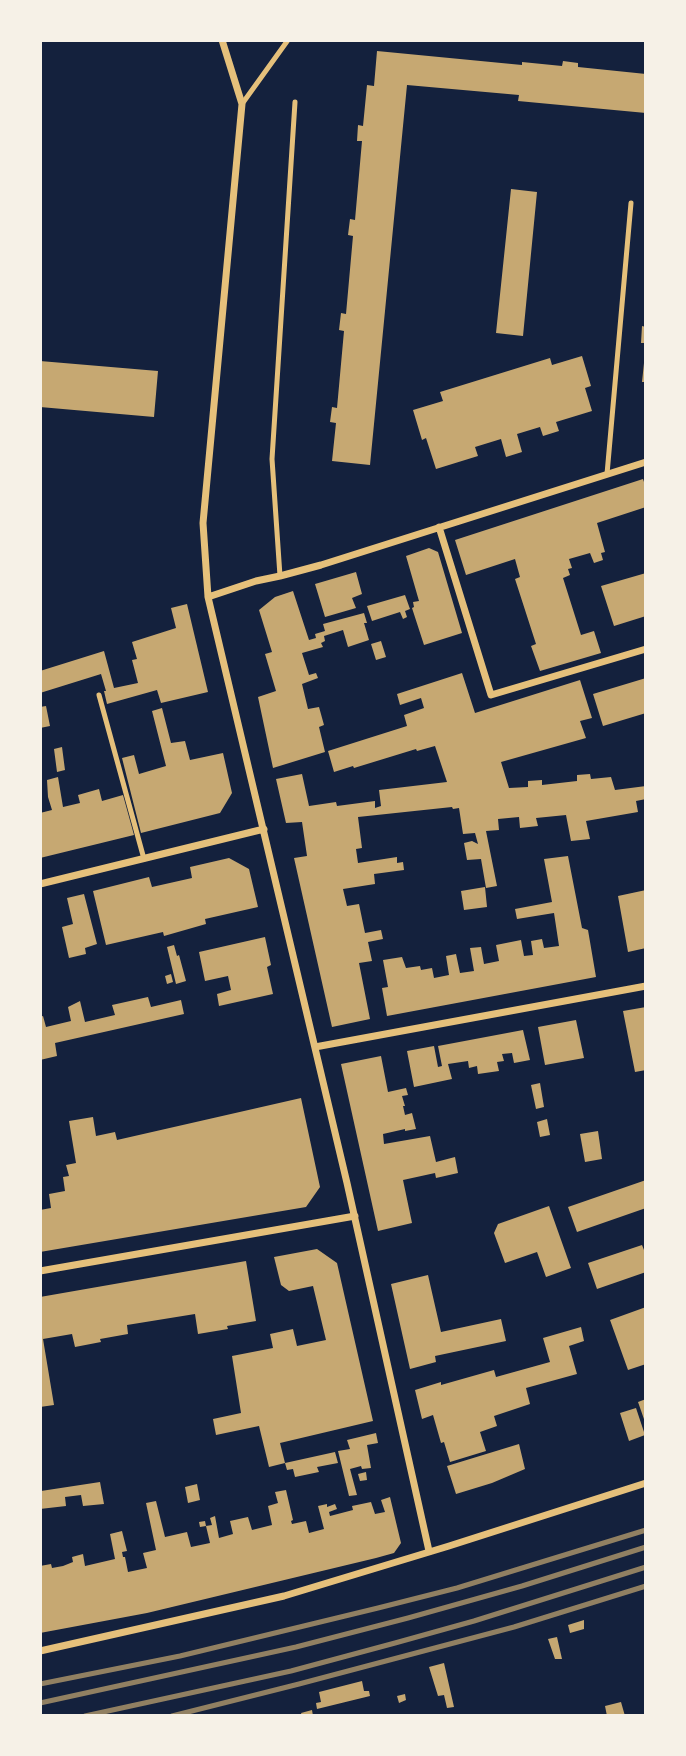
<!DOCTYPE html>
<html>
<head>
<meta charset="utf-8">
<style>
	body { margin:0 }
	#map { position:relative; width:686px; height:1756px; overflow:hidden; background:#14213d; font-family:Inter,sans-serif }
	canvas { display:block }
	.frame { position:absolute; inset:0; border:42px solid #f6f1e7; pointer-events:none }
</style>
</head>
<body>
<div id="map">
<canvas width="686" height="1756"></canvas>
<div class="frame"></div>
</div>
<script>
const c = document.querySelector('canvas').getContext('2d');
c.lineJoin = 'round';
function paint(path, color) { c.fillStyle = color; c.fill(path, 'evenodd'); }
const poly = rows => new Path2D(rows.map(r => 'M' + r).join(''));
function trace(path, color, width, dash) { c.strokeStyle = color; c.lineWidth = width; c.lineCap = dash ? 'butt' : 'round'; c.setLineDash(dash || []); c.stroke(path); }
paint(poly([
	[377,51,522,65,522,62,562,66,563,61,578,63,578,67,646,74,646,113,518,101,519,95,407,85,370,465,332,461,336,423,330,422,332,407,337,408,344,331,339,330,341,313,346,314,353,236,348,235,350,219,355,220,362,141,357,141,358,125,363,126,367,85,374,86],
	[511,189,537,192,523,336,496,333],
	[642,326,646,327,646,343,641,343],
	[582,356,591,386,585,388,592,411,556,422,559,431,543,436,540,427,517,434,522,452,506,457,501,439,475,447,478,456,436,469,426,438,422,440,413,410,443,401,440,392,550,358,552,365],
	[40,361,158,371,154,417,40,407],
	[644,363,646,363,646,382,642,382],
	[643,479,646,488,646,507,597,523,605,552,601,553,603,560,594,563,590,553,569,559,572,568,568,569,570,575,563,578,581,635,594,631,601,653,540,671,531,646,536,644,515,579,520,577,515,559,466,575,455,540],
	[429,548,438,552,462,633,424,645,412,608,414,607,413,602,419,601,406,556],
	[356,572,362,594,352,598,356,608,325,617,315,584],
	[646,573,646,616,614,626,601,586],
	[293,591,309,640,316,638,315,634,325,631,323,624,364,613,367,623,364,623,369,640,348,647,343,630,324,636,325,641,321,643,323,647,302,653,309,675,316,673,318,678,302,684,308,709,319,707,324,725,319,727,325,752,273,768,258,697,276,691,265,654,272,652,259,610,275,597],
	[405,595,410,609,405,611,407,617,403,619,400,612,372,621,367,606],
	[187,604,208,692,161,703,157,690,107,704,104,691,106,691,101,674,40,693,40,671,104,651,114,688,138,683,132,660,137,659,132,642,176,628,171,608],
	[381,641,386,657,376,660,371,644],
	[462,673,475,713,580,680,592,718,580,721,586,738,501,762,509,788,528,787,528,781,542,780,542,785,577,781,577,775,590,774,591,779,611,777,615,790,646,786,646,799,636,801,638,812,586,821,590,839,571,841,566,815,536,818,538,826,520,828,519,817,498,819,499,830,486,831,497,886,486,888,481,859,467,860,464,843,472,841,478,844,475,833,463,834,459,808,453,809,452,807,358,817,362,848,356,849,358,863,397,857,397,863,403,862,404,870,374,874,375,884,343,889,347,906,359,904,365,933,381,930,383,939,368,942,372,961,359,963,370,1019,332,1027,294,858,307,856,302,822,286,823,276,779,302,774,309,806,336,802,337,806,375,801,375,808,381,806,379,790,447,782,435,746,417,751,416,749,354,768,353,766,334,772,328,751,407,726,404,715,424,708,421,698,400,705,397,694],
	[646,678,646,713,603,726,593,694],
	[46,706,50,726,40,728,40,707],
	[162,708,171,743,185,741,190,760,223,753,232,793,220,813,141,833,122,758,134,755,139,774,166,766,152,711],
	[62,747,65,770,57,772,54,749],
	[58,777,63,807,80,803,78,795,99,789,102,801,123,795,134,835,40,858,40,813,52,810,48,797,47,780],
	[568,856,582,928,588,930,596,977,387,1016,382,988,388,987,383,960,402,957,406,968,420,966,421,970,432,968,434,978,449,975,446,956,456,954,460,973,474,971,470,948,481,947,484,964,499,961,496,945,521,940,524,956,533,955,531,941,542,939,544,948,559,946,554,913,517,919,515,909,552,902,544,859],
	[229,858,249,869,258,907,205,919,206,924,164,936,163,932,106,945,93,891,149,877,152,887,192,878,190,867],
	[485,887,487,907,464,910,461,891],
	[646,890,646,948,628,952,618,896],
	[84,894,97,944,85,948,86,954,69,958,62,927,73,924,67,898],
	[265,937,271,965,267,967,273,994,219,1006,217,994,231,990,228,976,205,981,199,952],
	[174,945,177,956,179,955,186,981,176,984,167,947],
	[171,974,173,982,167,984,165,976],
	[148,997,151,1007,181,1000,184,1014,55,1043,57,1056,40,1060,40,1017,43,1016,46,1027,71,1021,68,1007,80,1001,85,1022,115,1015,112,1005],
	[646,1007,646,1070,635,1072,623,1011],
	[576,1020,584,1058,545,1065,538,1027],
	[523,1030,530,1060,514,1063,512,1053,502,1054,504,1061,497,1062,499,1071,478,1074,477,1066,469,1068,468,1061,448,1064,452,1079,414,1087,407,1051,434,1046,438,1067,442,1066,438,1046],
	[381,1056,388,1092,406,1088,408,1095,402,1096,405,1106,403,1106,405,1115,412,1113,416,1129,405,1131,405,1129,383,1134,384,1144,430,1136,436,1162,455,1157,458,1173,436,1178,435,1173,403,1180,412,1223,378,1231,341,1064],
	[540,1083,544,1107,536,1109,531,1085],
	[301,1098,320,1187,306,1207,40,1252,40,1210,51,1208,49,1194,65,1191,63,1177,69,1176,66,1165,76,1163,69,1121,93,1117,96,1136,115,1132,117,1140],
	[547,1119,550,1135,540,1137,537,1122],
	[598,1131,602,1159,585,1162,580,1134],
	[646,1180,646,1208,577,1232,568,1207],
	[549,1206,571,1268,546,1277,537,1252,505,1263,494,1233,498,1224],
	[642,1245,646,1255,646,1272,597,1289,588,1263],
	[317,1249,337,1263,373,1421,280,1443,285,1463,335,1452,338,1463,317,1467,319,1472,295,1477,293,1469,287,1470,285,1463,269,1467,259,1426,216,1435,213,1419,241,1413,232,1356,273,1348,270,1334,293,1329,297,1346,326,1340,313,1286,289,1291,281,1285,274,1257],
	[246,1261,256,1321,227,1326,228,1329,198,1334,195,1314,127,1325,128,1334,100,1339,101,1342,75,1347,72,1334,43,1339,54,1405,40,1407,40,1297],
	[428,1275,441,1332,501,1319,506,1341,435,1356,436,1362,410,1369,391,1284],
	[646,1307,646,1364,628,1370,610,1320],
	[581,1327,584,1341,569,1346,577,1374,526,1388,530,1404,494,1416,497,1426,480,1432,486,1451,450,1462,444,1442,441,1443,433,1415,422,1419,415,1390,441,1382,441,1385,494,1370,496,1377,550,1362,543,1338],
	[646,1399,646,1421,645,1422,638,1402],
	[636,1408,645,1435,629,1441,620,1413],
	[376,1433,378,1443,367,1445,371,1468,362,1469,361,1466,350,1469,357,1495,349,1496,338,1451,350,1449,347,1440],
	[519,1444,525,1469,492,1483,456,1494,447,1466],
	[366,1472,367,1480,360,1481,358,1474],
	[100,1482,104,1504,83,1506,81,1495,65,1497,66,1506,40,1509,40,1499,42,1498,41,1491],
	[197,1484,200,1500,188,1503,185,1487],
	[286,1490,293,1520,291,1521,292,1524,306,1521,309,1533,324,1529,318,1506,327,1504,327,1507,335,1504,337,1509,329,1512,330,1516,353,1510,352,1506,371,1502,375,1514,385,1512,381,1500,390,1497,401,1543,394,1553,376,1558,147,1613,40,1633,40,1566,51,1564,52,1568,63,1566,73,1562,72,1557,83,1554,85,1566,115,1559,110,1534,122,1531,127,1551,122,1552,123,1557,125,1557,128,1572,147,1568,143,1553,156,1550,146,1503,156,1501,165,1537,187,1532,191,1547,210,1543,206,1526,200,1527,199,1522,205,1521,206,1526,212,1525,210,1518,215,1516,219,1538,233,1534,230,1521,248,1517,252,1530,272,1525,268,1506,278,1503,275,1492],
	[584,1620,584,1629,570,1633,568,1625],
	[557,1637,562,1659,555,1659,548,1639],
	[444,1663,454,1707,447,1708,444,1695,438,1696,429,1667],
	[362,1681,364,1691,369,1691,370,1696,317,1709,316,1703,321,1702,319,1692],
	[405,1694,406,1700,399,1703,397,1696],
	[621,1702,625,1716,607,1716,605,1706],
	[312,1710,313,1716,302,1716,301,1713]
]), '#c6a872');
trace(poly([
	[242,104,288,40],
	[607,474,631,203],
	[280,576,272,459,295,102],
	[99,695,144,859]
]), '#e5c07b', 5);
trace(poly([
	[222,40,242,104,203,523,208,597,347,1183,429,1551],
	[439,527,491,695,646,649],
	[208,597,256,581,280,576,321,565,646,462],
	[40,884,264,829],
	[315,1047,646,986],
	[40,1271,355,1216],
	[40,1651,284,1596,449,1546,646,1483]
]), '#e5c07b', 7);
trace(poly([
	[40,1684,180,1656,378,1608,457,1588,646,1530],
	[40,1703,296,1647,408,1618,522,1586,646,1547],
	[85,1716,291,1671,395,1643,474,1621,646,1567],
	[172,1716,299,1684,514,1627,646,1586]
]), '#918062', 5);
</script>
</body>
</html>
